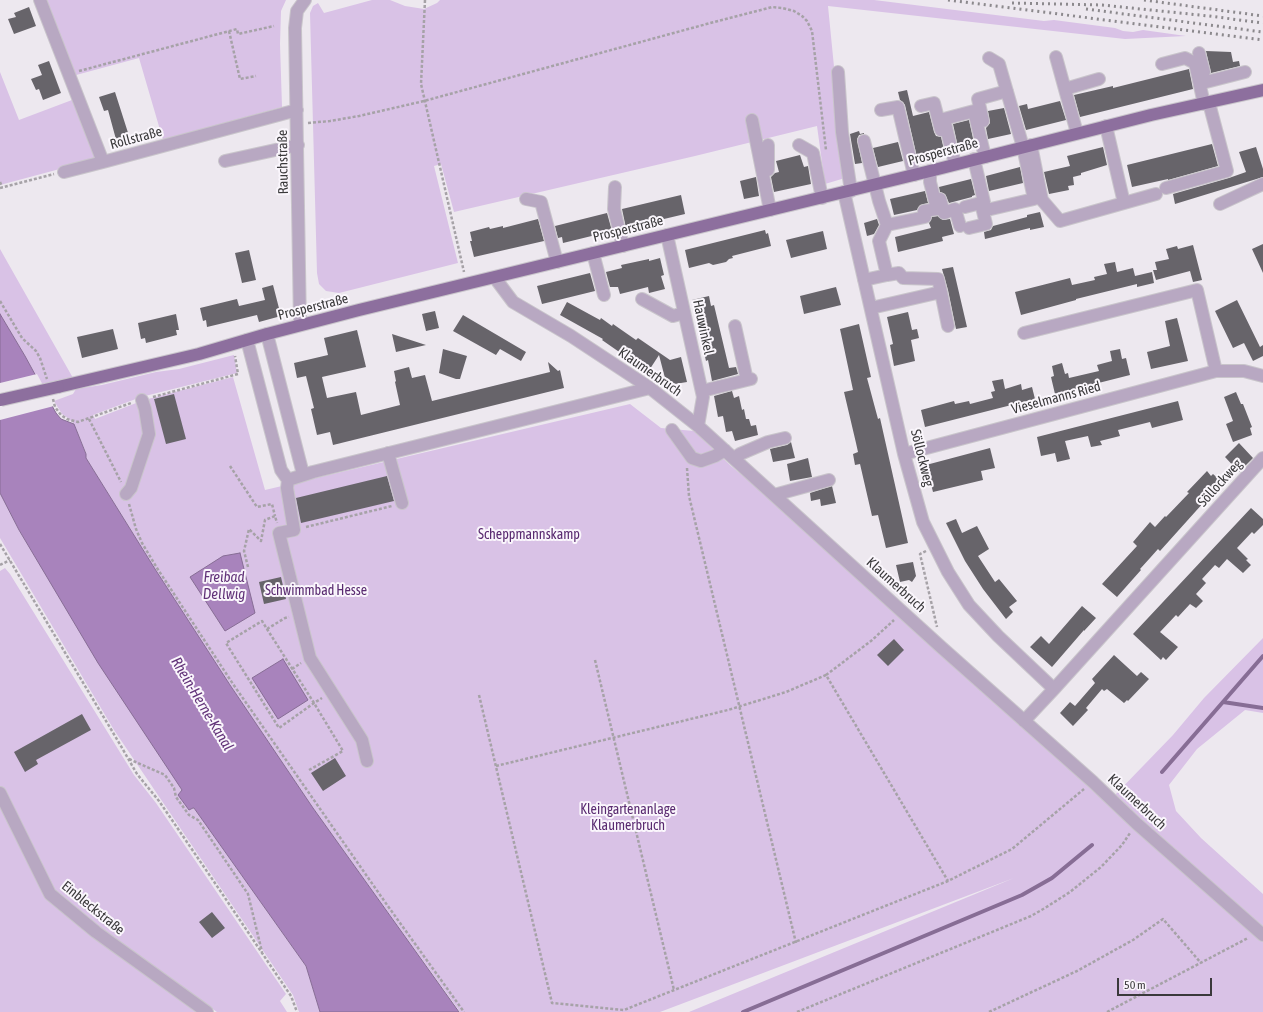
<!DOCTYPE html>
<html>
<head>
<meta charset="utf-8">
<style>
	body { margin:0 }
	#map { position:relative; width:1263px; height:1012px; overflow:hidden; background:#ede8ef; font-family:"Asap Condensed",sans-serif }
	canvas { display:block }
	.scale { position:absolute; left:1117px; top:978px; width:95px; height:18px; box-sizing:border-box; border:2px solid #3a393b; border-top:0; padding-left:5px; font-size:12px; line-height:14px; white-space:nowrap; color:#3a393b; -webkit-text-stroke:3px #faf6fc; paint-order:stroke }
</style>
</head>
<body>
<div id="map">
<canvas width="1263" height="1012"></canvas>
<div class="scale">50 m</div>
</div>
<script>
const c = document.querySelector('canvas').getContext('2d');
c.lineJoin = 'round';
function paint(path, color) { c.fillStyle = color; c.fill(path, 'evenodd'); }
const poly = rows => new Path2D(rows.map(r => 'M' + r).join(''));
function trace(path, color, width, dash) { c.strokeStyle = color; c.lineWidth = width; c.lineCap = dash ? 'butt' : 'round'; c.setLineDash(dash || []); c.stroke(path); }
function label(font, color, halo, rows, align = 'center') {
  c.font = font + ' "Asap Condensed",sans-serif'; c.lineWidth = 4; c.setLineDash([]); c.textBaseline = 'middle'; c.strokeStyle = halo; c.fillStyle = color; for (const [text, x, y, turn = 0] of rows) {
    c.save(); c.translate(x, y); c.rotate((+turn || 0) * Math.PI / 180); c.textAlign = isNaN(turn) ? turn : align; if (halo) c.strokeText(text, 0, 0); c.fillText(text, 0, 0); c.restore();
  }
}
paint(poly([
	[35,0,286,0,281,11,280,44,282,107,163,140,139,58,65,78],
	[372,0,390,0,405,6,424,9,437,3,440,0,874,0,1044,21,1054,20,1115,28,1123,31,1133,32,1143,30,1186,36,1125,39,828,6,845,178,825,184,817,126,695,156,454,212,441,164,434,166,458,263,339,293,326,291,319,284,317,273,310,13,313,6,318,3,324,13],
	[0,72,19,120,72,100,97,159,0,185],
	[0,249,73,378,41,387,25,356,0,314],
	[234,355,237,373,141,397,93,415,95,419,144,400,233,377,265,490,630,404,661,428,694,431,731,466,903,608,1114,796,1173,735,1204,698,1263,638,1263,713,1245,710,1197,749,1169,785,1176,811,1201,838,1263,894,1263,1012,689,1012,1014,878,660,1012,460,1012,313,808,230,685,155,569,86,458,86,453,74,424,68,418,62,414,54,401,73,394,76,389,102,385,156,372,179,369],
	[0,493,19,530,182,790,178,795,189,810,194,808,306,966,320,1012,299,1012,293,995,114,730,0,538],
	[5,568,10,574,134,775,156,803,286,994,280,1001,287,1012,217,1012,142,959,48,900,68,917,199,1012,0,1012,0,571]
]), '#d9c2e6');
const water = poly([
	[0,314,25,356,56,413,61,419,74,424,86,454,86,458,155,569,230,685,313,808,459,1012,320,1012,306,966,194,808,193,808,189,810,178,795,182,790,98,663,19,530,0,493,0,314],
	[240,553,255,613,225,631,190,577,223,556,240,553],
	[283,659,308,700,278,719,252,678,283,659]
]);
paint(water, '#a883bc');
trace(water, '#876d95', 1);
paint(poly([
	[37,374,54,406,0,420,0,383]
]), '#ede8ef');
trace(poly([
	[1223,702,1263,708],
	[1162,772,1263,656],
	[743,1012,1022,895,1052,878,1092,845]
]), '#876d95', 4);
paint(poly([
	[29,7,36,26,14,34,8,19,16,17,14,13],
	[1206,51,1231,52,1233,62,1239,61,1240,66,1211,73],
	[49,61,61,93,43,100,39,89,36,90,31,79,42,75,38,65],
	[1189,69,1193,89,1080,117,1074,95,1113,86,1113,88],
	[907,90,913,116,929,112,934,132,936,136,941,137,944,150,917,157,905,105,903,102,900,100,898,92],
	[115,92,130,139,117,143,108,110,104,111,99,97],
	[1060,101,1066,120,1026,130,1019,106,1027,104,1028,109],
	[1004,108,1011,134,988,139,986,128,990,123,988,111],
	[969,120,974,143,958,147,953,124],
	[859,131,860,134,864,133,864,134,859,135,857,139,862,163,855,164,850,134],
	[898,142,903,161,878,167,873,148],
	[1212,144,1218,166,1168,180,1168,179,1132,187,1127,165],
	[1103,147,1107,165,1081,173,1081,175,1073,177,1074,185,1068,186,1069,190,1049,194,1044,172,1070,166,1067,156],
	[1256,147,1263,169,1263,177,1175,204,1173,194,1229,178,1246,172,1239,152],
	[800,155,804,167,808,166,811,184,774,192,771,177,775,173,779,172,776,161],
	[1020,167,1023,183,989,191,986,176],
	[756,177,759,196,744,199,740,181],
	[971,179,975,195,972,196,972,197,949,203,945,194,940,192,939,187],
	[925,191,928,203,920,205,917,210,894,215,890,199],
	[681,195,685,214,626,228,622,209],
	[1040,212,1044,227,1030,230,1030,228,985,239,984,232,991,230,993,226,1027,217,1027,215],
	[607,213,612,231,563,243,562,237,558,238,555,226],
	[938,216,943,220,950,219,954,234,942,237,943,241,898,252,895,237,931,228,929,223,932,217],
	[538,219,544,241,474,257,470,241,472,241,470,232,489,227,490,229,503,226,503,228],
	[877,219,879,225,874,234,867,236,864,223],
	[765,230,766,234,768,233,771,246,732,256,733,258,729,259,726,262,713,265,709,263,689,268,685,250],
	[823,231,827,249,791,258,786,240],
	[1263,244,1263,273,1252,249],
	[1193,245,1202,280,1193,282,1190,271,1156,280,1153,270,1157,270,1155,262,1169,259,1166,249,1177,246,1178,249],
	[249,250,256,280,242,283,235,253],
	[660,258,664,275,661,276,665,289,649,293,648,287,620,294,618,287,610,287,606,272,622,268,621,265,649,259,649,261],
	[1115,262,1117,272,1133,268,1135,276,1152,272,1154,283,1137,287,1137,284,1076,299,1076,300,1021,315,1015,292,1070,278,1072,285,1095,280,1094,277,1107,274,1104,264],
	[953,267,967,327,956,329,948,290,942,269],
	[590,273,595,291,542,304,537,286],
	[273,285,281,316,259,322,257,315,207,327,206,320,203,321,200,308,237,299,239,306,265,300,262,288],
	[836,287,841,305,804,314,800,296],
	[709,296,711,306,714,305,729,368,736,367,738,374,712,381,708,360,706,361,692,300],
	[1237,300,1260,347,1263,345,1263,356,1253,361,1244,343,1233,348,1215,311],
	[567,302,600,320,601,318,612,326,613,324,636,340,638,338,670,360,681,357,687,382,675,384,665,378,659,355,648,372,602,340,603,339,560,315],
	[435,311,439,328,426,331,422,314],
	[908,312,912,330,917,329,919,338,911,340,915,361,894,366,890,345,893,344,887,317],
	[176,314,179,330,176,330,177,335,146,343,145,338,141,339,138,323],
	[463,315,526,352,521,361,500,349,496,355,453,331],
	[1177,318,1188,361,1151,369,1147,352,1170,346,1165,321],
	[859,324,871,377,867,378,878,419,880,418,908,543,886,548,878,515,872,516,860,464,855,465,853,454,858,452,856,443,844,392,853,390,840,329],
	[113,329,118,349,82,358,77,337],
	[357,330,366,367,322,377,327,398,356,392,361,415,400,405,395,382,396,381,394,371,409,367,412,378,425,375,432,401,550,372,548,362,558,371,560,370,564,388,333,445,330,432,317,435,311,409,314,408,306,376,297,378,294,363,328,355,324,338],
	[392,334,426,345,396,352],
	[443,349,467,356,460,379,456,379,439,373],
	[1120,349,1122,359,1126,358,1130,375,1055,394,1051,377,1054,376,1052,366,1062,363,1065,374,1068,373,1069,378,1099,371,1097,365,1112,361,1110,351],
	[1003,379,1005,389,1021,384,1022,390,1032,387,1035,399,925,427,921,410,954,401,955,404,969,401,970,404,993,398,991,392,995,391,992,381],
	[732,391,734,398,739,396,742,410,744,409,746,419,749,419,751,426,756,425,758,435,735,441,732,431,726,432,723,416,718,417,714,396],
	[1236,392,1241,404,1243,404,1252,427,1250,428,1252,435,1233,442,1226,424,1233,421,1224,397],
	[174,394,186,439,166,444,154,399],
	[1178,401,1183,420,1152,428,1150,422,1118,430,1120,436,1100,441,1102,445,1091,447,1088,436,1065,441,1070,459,1057,462,1055,453,1041,456,1037,437],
	[791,442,795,458,773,462,770,449,787,445],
	[1239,443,1253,458,1239,472,1225,457],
	[990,448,995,468,981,471,983,480,933,492,926,465],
	[808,458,812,477,790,481,787,464],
	[1207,471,1211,476,1213,474,1222,482,1160,551,1158,549,1150,558,1140,569,1141,570,1117,597,1102,584,1137,546,1133,542,1150,522,1155,527,1165,516,1166,517,1189,493,1187,492],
	[387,476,394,501,301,523,296,498],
	[832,486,836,503,821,506,820,499,811,501,810,493],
	[1251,508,1263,519,1263,525,1254,534,1252,532,1237,548,1248,559,1246,560,1251,565,1243,573,1227,559,1219,568,1215,565,1202,579,1206,583,1196,594,1203,601,1196,608,1190,604,1178,617,1176,615,1160,632,1178,647,1166,660,1163,657,1161,660,1133,634],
	[956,519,962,533,977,526,989,549,978,556,995,582,999,579,1017,601,1009,607,1013,612,1006,619,983,589,965,561,946,523],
	[913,562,916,576,912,582,909,580,900,582,896,565],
	[281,577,286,599,264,604,259,582],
	[1082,606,1096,618,1084,631,1084,630,1052,667,1030,647,1041,636,1049,644],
	[894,639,904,650,888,666,877,655],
	[1114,655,1137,676,1141,672,1149,679,1128,701,1127,700,1124,703,1107,689,1104,691,1102,689,1086,708,1088,710,1073,726,1060,713,1070,702,1075,706,1095,683,1092,679],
	[82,714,91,730,36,760,38,764,25,772,14,752],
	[335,758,346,776,323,791,311,773],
	[212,912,225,928,212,938,199,922]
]), '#67646a');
const minor = poly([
	[40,0,103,162,297,110],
	[1199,53,1204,72],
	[1056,57,1077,133],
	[989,58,999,64,1023,147,1034,199,991,209],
	[1162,64,1185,58,1195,63,1204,104],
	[838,72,842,132,851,191],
	[1206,82,1245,72],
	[1065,89,1099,79],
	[921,106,934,103,941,130],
	[881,110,898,107,914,175],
	[752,120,770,210],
	[983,121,978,99,1007,91],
	[1106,126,1124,203],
	[864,141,879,201,887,225],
	[768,145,768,170],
	[799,145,813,153,822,198],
	[1031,145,1042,200,1060,221,1156,194],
	[225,161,298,145],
	[955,164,944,119,974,111,985,157],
	[930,171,930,182,937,209,924,211,925,217,887,225,879,241,887,275,899,273,903,278,938,279,941,292],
	[64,172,103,162],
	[615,187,614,209,623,246],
	[1166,188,1227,171,1209,103],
	[844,192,904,454,923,522,948,572,969,605,998,636,1054,689],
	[526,199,541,202,557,262],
	[940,199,944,213,955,209,960,226],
	[1220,204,1263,184],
	[965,207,984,202,974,159],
	[969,228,986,224,981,203],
	[667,235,703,397,698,426],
	[593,253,604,295],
	[495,278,513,302,571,336,650,388,698,426,941,647,1093,782,1136,823,1263,935],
	[864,280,887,275],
	[642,299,673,316,684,313],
	[871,308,941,292,948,326],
	[300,325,295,28,297,11,305,0],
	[735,326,747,380],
	[1024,333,1197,290,1216,371],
	[267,334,303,474],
	[247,340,281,470,288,480,313,472,650,388],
	[702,391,751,379],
	[672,430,692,458,701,461,715,456,725,450],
	[388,453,402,503],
	[904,454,1216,371,1244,371,1263,376],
	[734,458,740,454,768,442,785,438],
	[288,480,287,488,294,530,279,533,310,658,362,740,367,761],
	[126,494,131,488,149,434,145,409,142,400],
	[774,495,829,480],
	[1024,721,1054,689,1263,458],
	[0,793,50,894,96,932,207,1012]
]);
const major = poly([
	[58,387,199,354,267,334,359,310,930,171,1151,115,1263,90]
]);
trace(minor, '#c9c5cb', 14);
trace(major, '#c9c5cb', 14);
trace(poly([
	[425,0,421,84,464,272],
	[229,31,240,79,256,76],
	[79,71,237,29,238,34,274,26],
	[308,123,330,121,359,116,424,101,714,22,761,10,772,7,782,8,794,11,802,16,807,21,812,31,826,150],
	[0,182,2,187],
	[0,188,54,174],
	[0,301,22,338,36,351,40,358,47,379],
	[153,397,238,374,235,356],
	[53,399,55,407,61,415,67,419,78,422,131,403],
	[89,419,121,482],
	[230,466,257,507,272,504,275,516],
	[687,468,689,496,796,943],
	[129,504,136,529,142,543,157,568,233,684,385,902,464,1012],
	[306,527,392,506],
	[0,544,118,741,137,774,159,801,219,889,291,996,297,1012],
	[926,551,920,554,937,627],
	[0,565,10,560],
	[248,567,244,551,249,529,261,541,265,520,275,516,277,523],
	[267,629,285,618,289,617],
	[595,660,674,990],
	[292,669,301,663],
	[826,675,871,641,894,620],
	[479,695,552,1003,624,1010,948,881,1012,849,1084,789],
	[129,759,165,775,174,788,176,797,189,815,198,820,248,894,262,952],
	[496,766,728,710,786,692,826,675,948,881],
	[309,770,343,751,314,703,267,629,262,621,226,643,279,728,314,703,322,698],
	[797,1012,1031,916,1045,908,1070,892,1101,867,1122,845,1130,833],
	[989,1012,1077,971,1133,940,1163,919,1201,963],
	[1107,1012,1248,938]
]), '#a6a2a7', 2.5, [3, 2]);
trace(minor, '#b8a8c2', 12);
trace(major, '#8d6f9e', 12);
trace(poly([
	[948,0,1263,40],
	[1144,0,1263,16],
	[1012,3,1102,5,1209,16,1263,23],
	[1086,9,1263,32]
]), '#8c898d', 3, [2, 4]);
const majorBridge = poly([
	[1,400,58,387]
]);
trace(majorBridge, '#c9c5cb', 14, []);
trace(majorBridge, '#8d6f9e', 12);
label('14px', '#3a393b', '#faf6fc', [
	["Rollstraße",136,138,-15],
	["Prosperstraße",943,152,-15],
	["Rauchstraße",283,162,-91],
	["Prosperstraße",628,229,-14],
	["Prosperstraße",313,307,-14],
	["Hauwinkel",703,327,78],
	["Klaumerbruch",650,372,35],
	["Vieselmanns Ried",1056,398,-15],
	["Söllockweg",922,458,76],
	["Söllockweg",1220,483,-48],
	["Klaumerbruch",896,585,42],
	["Klaumerbruch",1137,802,43],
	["Einbleckstraße",93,908,39]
]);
label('14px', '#592a70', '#faf6fc', [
	["Scheppmannskamp",529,535],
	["Schwimmbad Hesse",316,591],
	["Kleingartenanlage",628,810],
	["Klaumerbruch",628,826]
]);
label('italic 15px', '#623379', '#faf6fc', [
	["Freibad",224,577],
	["Dellwig",224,594],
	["Rhein-Herne-Kanal",202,704,59]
]);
</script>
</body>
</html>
